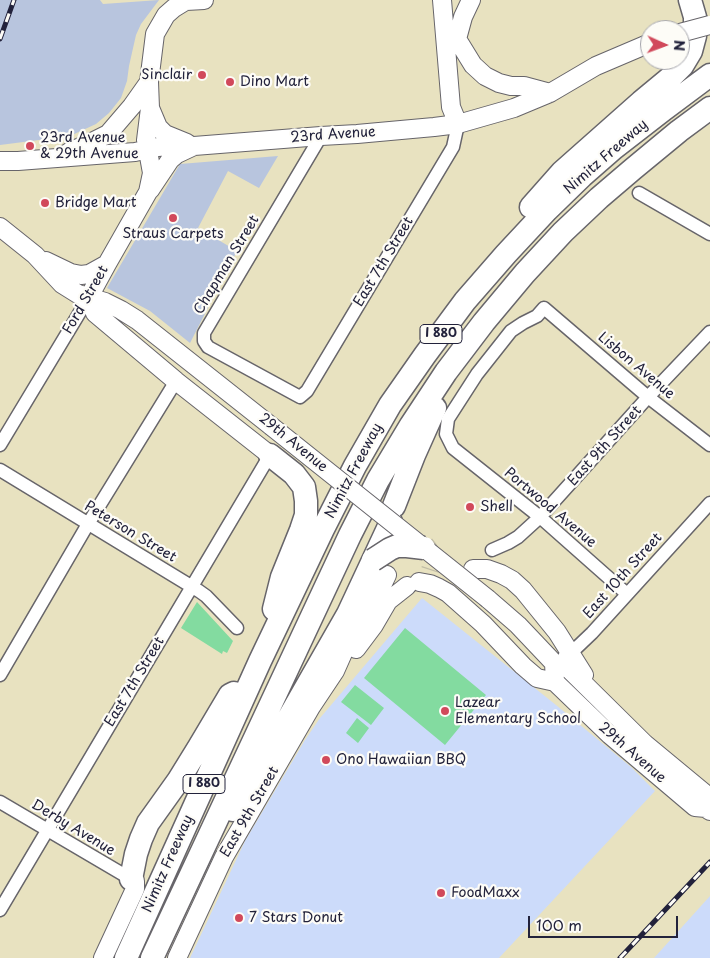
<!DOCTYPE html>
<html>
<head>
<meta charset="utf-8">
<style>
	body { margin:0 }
	#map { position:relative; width:710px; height:958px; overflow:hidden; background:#e8e2c0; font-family:"Playpen Sans",sans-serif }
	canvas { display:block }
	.north { position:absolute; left:640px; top:20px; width:50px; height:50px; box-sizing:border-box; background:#fdfcf7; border:1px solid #a5a5ac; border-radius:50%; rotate:92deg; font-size:14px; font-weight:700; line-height:20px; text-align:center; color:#22223b }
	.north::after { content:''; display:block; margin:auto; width:18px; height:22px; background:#d1495b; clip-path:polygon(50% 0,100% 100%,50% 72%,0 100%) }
	.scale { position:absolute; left:528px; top:916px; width:150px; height:22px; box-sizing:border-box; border:2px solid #22223b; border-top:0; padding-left:6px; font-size:15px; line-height:18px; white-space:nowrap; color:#22223b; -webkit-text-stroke:4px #fdfcf7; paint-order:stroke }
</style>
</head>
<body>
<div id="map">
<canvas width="710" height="958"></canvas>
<div class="north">N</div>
<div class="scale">100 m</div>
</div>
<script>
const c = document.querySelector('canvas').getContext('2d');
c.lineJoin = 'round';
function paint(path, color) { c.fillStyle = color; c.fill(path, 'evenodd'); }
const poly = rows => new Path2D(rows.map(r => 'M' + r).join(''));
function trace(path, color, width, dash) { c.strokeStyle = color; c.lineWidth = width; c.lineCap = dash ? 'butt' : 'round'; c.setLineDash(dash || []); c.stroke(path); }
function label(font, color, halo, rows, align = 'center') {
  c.font = font + ' "Playpen Sans",sans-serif'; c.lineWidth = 4.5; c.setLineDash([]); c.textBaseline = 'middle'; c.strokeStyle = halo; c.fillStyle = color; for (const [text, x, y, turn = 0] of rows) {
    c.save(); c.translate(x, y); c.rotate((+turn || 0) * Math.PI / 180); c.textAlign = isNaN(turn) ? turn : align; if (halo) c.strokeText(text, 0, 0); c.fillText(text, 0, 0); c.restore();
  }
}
paint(poly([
	[422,598,556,705,631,767,655,791,499,958,190,958,245,841,305,740,320,718],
	[710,896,710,958,654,958]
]), '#ccdbfa');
paint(poly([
	[0,0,100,0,103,4,159,0,141,24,136,35,129,66,127,81,121,98,109,113,96,124,70,136,0,145],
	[278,156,259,188,228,171,198,228,237,251,190,343,150,311,107,288,180,164]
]), '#b8c5de');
paint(poly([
	[197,602,233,641,227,653,223,651,222,654,181,628],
	[405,628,486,695,445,745,364,678],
	[355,685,384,708,371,725,341,702],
	[357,718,369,728,358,743,346,733]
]), '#83dba0');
trace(poly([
	[425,544,429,549,432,557,431,567,430,570]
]), '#c0bca5', 18, [18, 9]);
const minor = poly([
	[321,136,204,333,204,341,208,347,300,397,307,391,453,147,458,124],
	[639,193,710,234],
	[0,445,89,297],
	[0,470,199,591,206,596,237,628],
	[492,550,508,543,518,537,540,517,648,397,710,332],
	[627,594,540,517,453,448,446,434,448,419,477,374,511,331,523,323,537,316,544,308,648,397,710,445],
	[564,657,571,653,592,633,710,503],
	[0,675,88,524,176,381],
	[0,802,131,879],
	[0,910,270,455]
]);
const secondary = poly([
	[442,0,451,107,458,124],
	[471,0,463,17,457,39,473,65,485,76,499,83,511,86,524,86,550,93],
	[186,1,204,0],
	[150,108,158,127,165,134,187,143],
	[69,152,92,142,108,134,132,106,149,82],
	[0,161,18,161,135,152,158,147,169,146,194,146,321,136,357,134,434,127,458,124,514,108,550,93,596,66,650,43],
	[150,190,170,160,177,154,194,146],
	[0,227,35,255,62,284,78,294,105,302,121,310,137,320,271,426],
	[46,261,71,273,81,275,89,274,107,264],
	[89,297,107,264,148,192,152,173,146,140,150,108,149,82,155,34,166,15,174,8,187,0],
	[89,297,95,313,176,381,270,455],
	[473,569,487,569,501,574,512,580,523,590,557,632,584,675],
	[419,582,430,584,439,588,448,593,483,624,523,666,537,678,555,682],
	[488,599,518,625,554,663,567,667,645,744,703,792,706,799,706,808],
	[356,649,374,625,388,601,407,586],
	[554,663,555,682,610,735,695,807,706,808,710,811],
	[103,958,135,889,135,881,131,879],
	[177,958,224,857,311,707,335,671,347,644,374,602,387,575]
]);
const motorway = poly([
	[531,207,562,172,641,102,670,78,682,66,691,51,695,36,695,17,690,0],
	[270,455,294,474,304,487,306,501,306,515,301,530,282,577,274,609],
	[394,506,414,455,435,408],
	[233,810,240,803,348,614,391,522],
	[131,879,136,854,141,839,148,823,178,781,199,747,230,695,234,693],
	[126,958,260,661,323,529,355,466,390,405,425,355,465,301,506,254,547,210,582,176,614,148,663,110,710,75],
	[152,958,350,535,378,480,411,425,446,372,484,322,525,273,563,232,599,198,633,169,679,131,710,108]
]);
trace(minor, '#67656a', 15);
trace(secondary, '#67656a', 20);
trace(motorway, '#67656a', 25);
trace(minor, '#fff', 12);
trace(secondary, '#fff', 18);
trace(motorway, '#fff', 22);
const rail = poly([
	[0,39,14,0],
	[620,958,710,862]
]);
trace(rail, '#22223b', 5);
trace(rail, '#fdfcf7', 3, [9]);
const secondaryBridge = poly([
	[680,33,710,25],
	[271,426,488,599]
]);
const motorwayBridge = poly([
	[373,560,390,549,397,546,407,546,424,548]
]);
trace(secondaryBridge, '#67656a', 20, []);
trace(motorwayBridge, '#67656a', 25, []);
trace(secondaryBridge, '#fff', 18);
trace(motorwayBridge, '#fff', 22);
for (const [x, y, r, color] of [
	[202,75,5,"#d1495b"],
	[230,82,5,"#d1495b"],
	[30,146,5,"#d1495b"],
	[45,203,5,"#d1495b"],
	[173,218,5,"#d1495b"],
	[470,507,5,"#d1495b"],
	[445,711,5,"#d1495b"],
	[326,760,5,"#d1495b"],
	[441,893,5,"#d1495b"],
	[239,918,5,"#d1495b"]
]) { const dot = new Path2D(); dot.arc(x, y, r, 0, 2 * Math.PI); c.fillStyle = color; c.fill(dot); trace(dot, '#fdfcf7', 2); }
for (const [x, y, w] of [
	[441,334,42],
	[204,784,42]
]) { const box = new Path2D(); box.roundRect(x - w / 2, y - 9.5, w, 19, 4); c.fillStyle = '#fdfcf7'; c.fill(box); trace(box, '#22223b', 1); }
label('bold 12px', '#22223b', null, [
	["I 880",441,334],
	["I 880",204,784]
]);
label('14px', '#22223b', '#fdfcf7', [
	["Sinclair",192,75,"right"],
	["Dino Mart",240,82],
	["23rd Avenue",40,138],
	["& 29th Avenue",40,154],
	["Bridge Mart",55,203],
	["Straus Carpets",173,234,"center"],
	["Shell",480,507],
	["Lazear",455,703],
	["Elementary School",455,719],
	["Ono Hawaiian BBQ",336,760],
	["FoodMaxx",451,893],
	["7 Stars Donut",249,918]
], 'left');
label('14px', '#22223b', '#fdfcf7', [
	["23rd Avenue",333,135,-4],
	["Nimitz Freeway",606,157,-41],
	["East 7th Street",384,262,-59],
	["Chapman Street",227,265,-59],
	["Ford Street",86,300,-60],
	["Lisbon Avenue",636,366,40],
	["29th Avenue",293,443,39],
	["East 9th Street",605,446,-48],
	["Nimitz Freeway",354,471,-62],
	["Portwood Avenue",550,508,40],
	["Peterson Street",130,532,31],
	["East 10th Street",623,576,-48],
	["East 7th Street",135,682,-59],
	["29th Avenue",632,753,41],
	["East 9th Street",250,812,-60],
	["Derby Avenue",73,828,31],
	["Nimitz Freeway",168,864,-66]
]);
</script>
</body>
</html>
